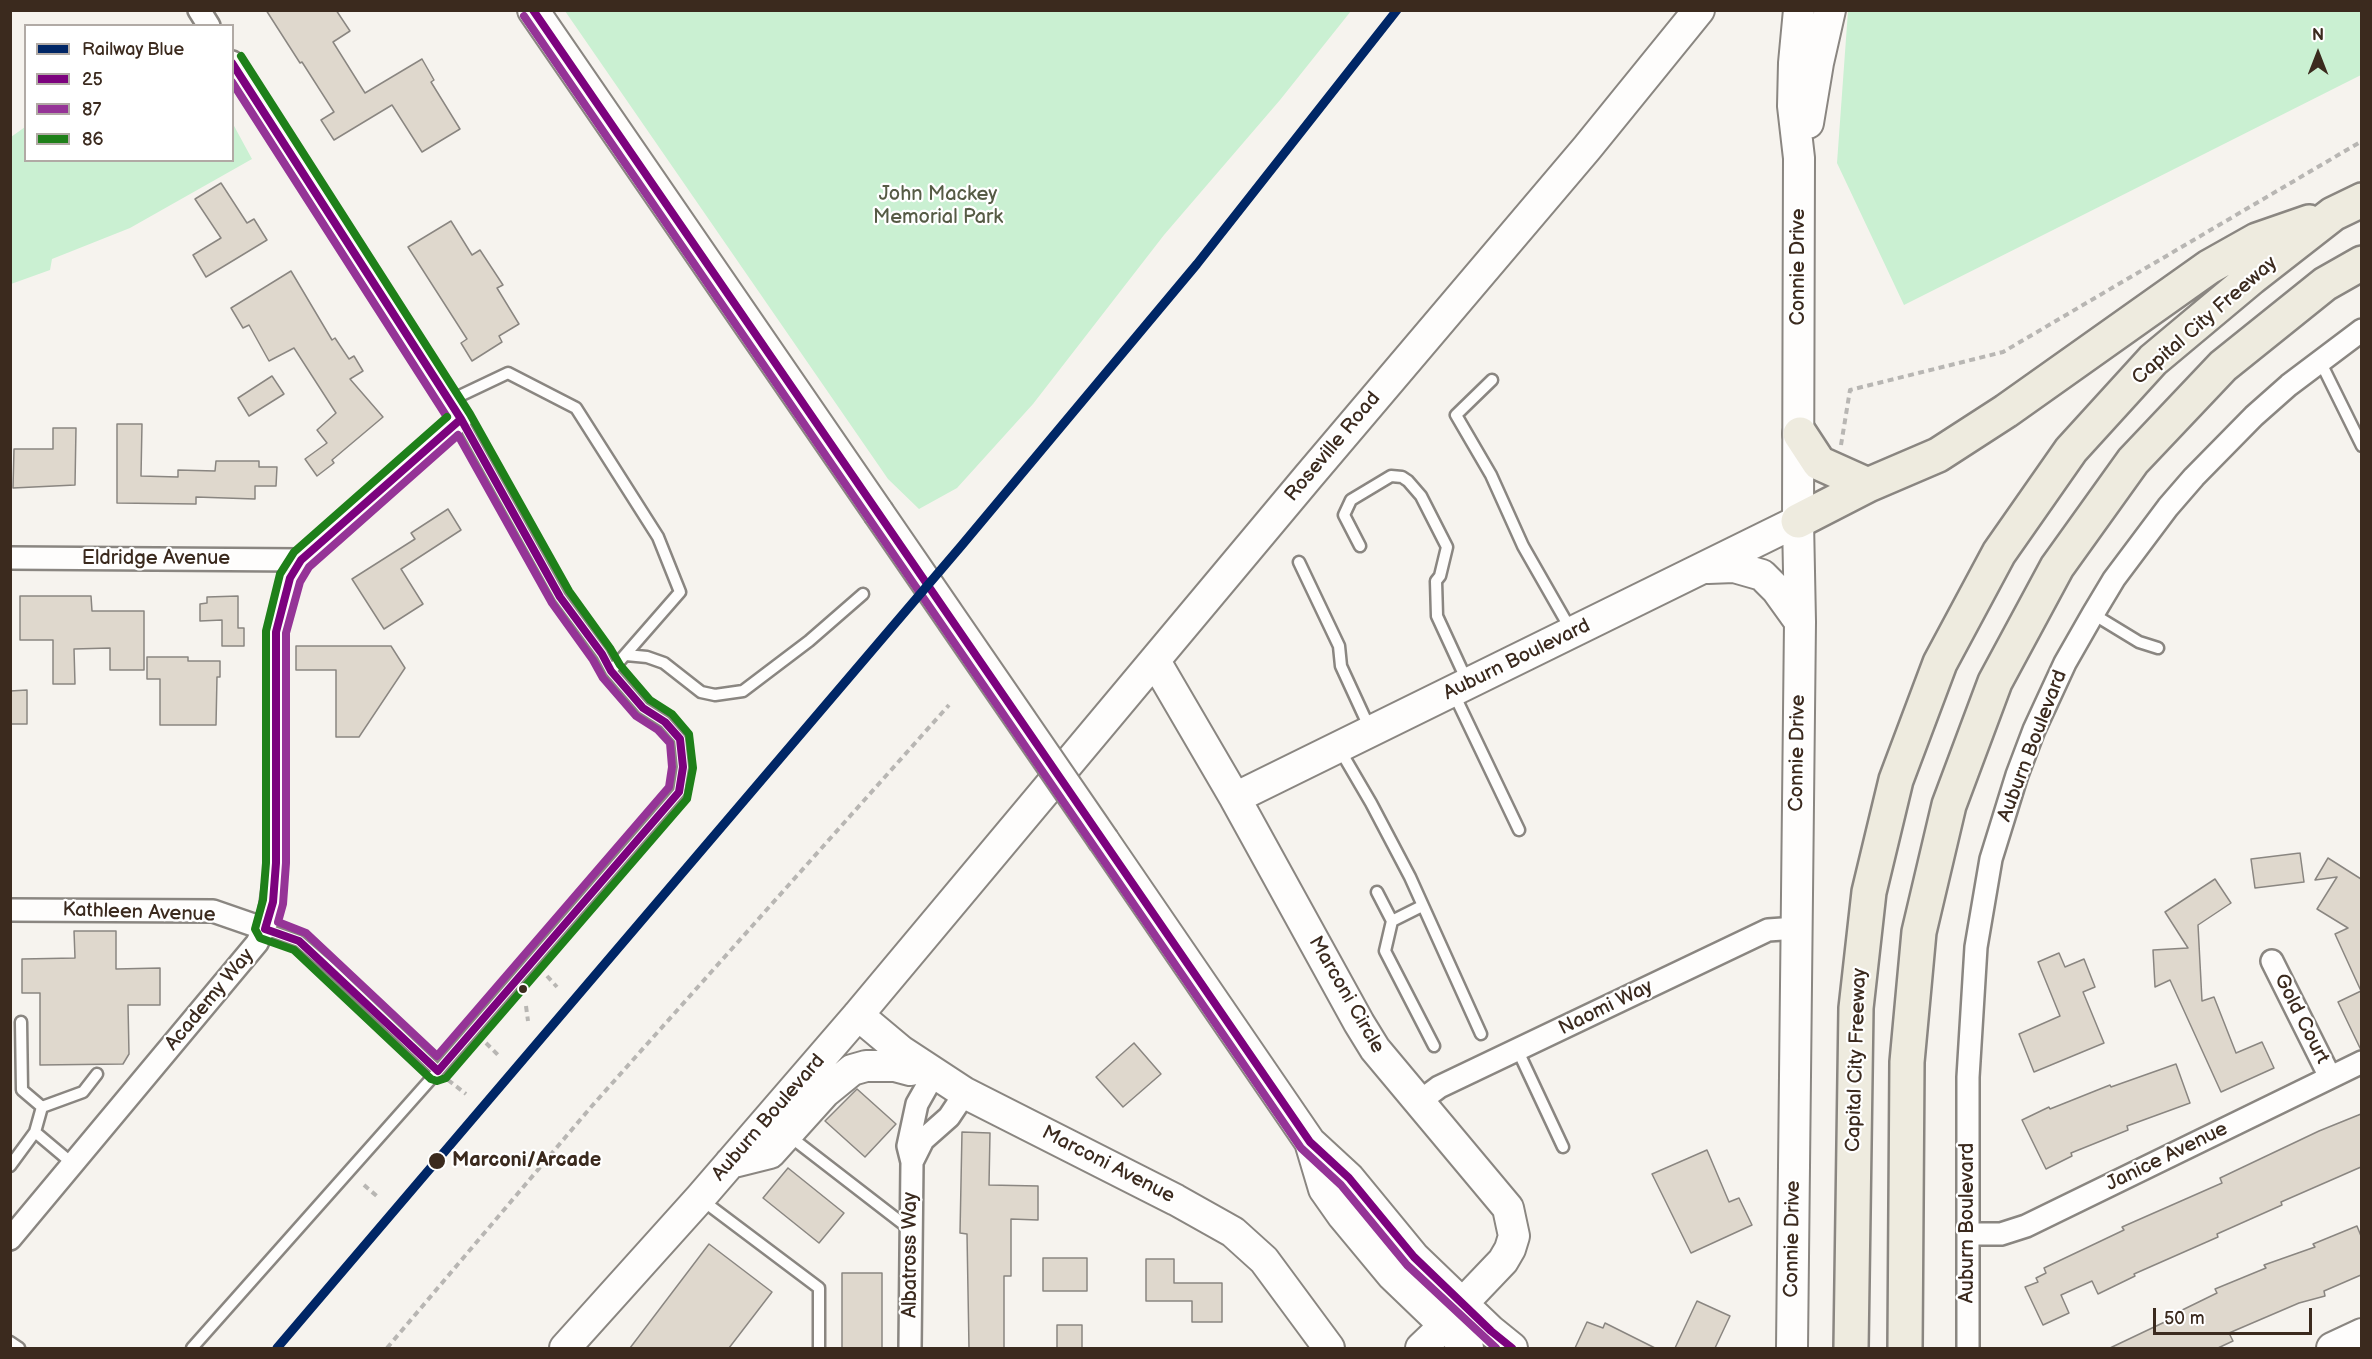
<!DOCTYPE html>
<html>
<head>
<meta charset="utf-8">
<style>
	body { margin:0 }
	#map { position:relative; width:2372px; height:1359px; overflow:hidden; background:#f6f3ee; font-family:"Balsamiq Sans",sans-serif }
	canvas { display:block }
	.frame { position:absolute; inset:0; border:12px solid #3b2a1e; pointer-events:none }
	.legend { position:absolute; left:24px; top:24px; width:210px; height:138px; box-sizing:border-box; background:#fff; border:2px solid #b1aaa5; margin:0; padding:8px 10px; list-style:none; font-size:18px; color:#3b2a1e }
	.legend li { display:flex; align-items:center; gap:12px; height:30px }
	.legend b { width:30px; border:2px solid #b1aaa5 }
	.north { position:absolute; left:2288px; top:24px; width:60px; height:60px; -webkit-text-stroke:4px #fff; paint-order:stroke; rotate:0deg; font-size:16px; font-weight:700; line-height:24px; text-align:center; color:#3b2a1e }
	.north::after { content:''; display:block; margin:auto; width:21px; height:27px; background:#3b2a1e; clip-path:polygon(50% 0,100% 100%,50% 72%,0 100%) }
	.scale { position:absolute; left:2153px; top:1308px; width:159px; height:27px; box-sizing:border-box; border:3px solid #3b2a1e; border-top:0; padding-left:8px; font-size:18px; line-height:21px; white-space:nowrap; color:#3b2a1e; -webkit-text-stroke:4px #fff; paint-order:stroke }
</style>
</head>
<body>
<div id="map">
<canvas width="2372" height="1359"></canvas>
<div class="frame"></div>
<ul class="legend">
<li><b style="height:8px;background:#002666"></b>Railway Blue</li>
<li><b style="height:8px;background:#7c027e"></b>25</li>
<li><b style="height:8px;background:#953497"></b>87</li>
<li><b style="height:8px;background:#1e8019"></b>86</li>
</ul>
<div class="north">N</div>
<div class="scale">50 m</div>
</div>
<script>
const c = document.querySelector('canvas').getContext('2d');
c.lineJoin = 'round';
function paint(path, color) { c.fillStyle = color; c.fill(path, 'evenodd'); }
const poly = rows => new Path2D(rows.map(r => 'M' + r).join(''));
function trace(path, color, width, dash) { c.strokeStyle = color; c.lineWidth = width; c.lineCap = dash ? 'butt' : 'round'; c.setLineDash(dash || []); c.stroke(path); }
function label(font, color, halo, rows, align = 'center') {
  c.font = font + ' "Balsamiq Sans",sans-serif'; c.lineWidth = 4.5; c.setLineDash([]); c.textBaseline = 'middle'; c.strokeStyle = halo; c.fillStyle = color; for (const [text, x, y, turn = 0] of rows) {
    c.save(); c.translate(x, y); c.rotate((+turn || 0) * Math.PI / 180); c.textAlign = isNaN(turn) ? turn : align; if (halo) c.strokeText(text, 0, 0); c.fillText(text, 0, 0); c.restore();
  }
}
paint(poly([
	[565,11,1351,11,1280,100,1164,235,1033,404,957,488,919,509,888,479],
	[1848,11,2361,11,2361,75,1904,305,1837,163],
	[233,124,252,159,130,228,52,259,50,270,11,284,11,302,11,137,25,127,26,160,232,160]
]), '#caf0d2');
const building = poly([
	[266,10,336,10,350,31,333,42,365,93,422,59,434,80,431,82,460,129,422,152,392,105,334,140,321,120,334,112,302,62,300,63,266,10],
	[221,183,247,223,254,219,267,240,206,277,193,255,221,238,195,199,221,183],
	[451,221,472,255,480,250,503,285,497,288,519,324,499,336,502,342,472,361,461,343,467,339,408,247,451,221],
	[291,271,332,340,335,338,349,359,354,356,363,371,350,379,383,417,332,460,334,463,317,476,305,459,327,443,317,430,336,413,294,348,269,361,249,325,243,328,231,308,291,271],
	[272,376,284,394,249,416,238,398,272,376],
	[117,424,142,424,141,476,178,477,178,470,215,471,216,461,259,461,259,467,277,467,276,486,255,486,255,499,196,497,196,504,117,503,117,424],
	[53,428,76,428,75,485,13,488,14,449,53,449,53,428],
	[448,509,461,530,401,569,423,604,384,629,352,579,415,539,411,533,448,509],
	[20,596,91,596,92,611,144,611,144,670,110,670,110,648,74,649,75,684,53,684,53,640,20,640,20,596],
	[238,596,238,628,244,628,244,646,222,646,222,620,200,621,200,604,207,603,207,597,238,596],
	[296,646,391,646,405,668,359,737,336,737,336,670,296,670,296,646],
	[147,657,188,657,188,661,220,661,220,677,217,677,216,725,160,725,160,679,147,679,147,657],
	[27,690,27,724,10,724,10,691,27,690],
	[2300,853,2304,882,2255,888,2251,859,2300,853],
	[2328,858,2361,879,2361,991,2335,934,2348,928,2317,909,2337,877,2315,880,2328,858],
	[2215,879,2231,903,2198,925,2202,1001,2214,997,2236,1053,2262,1042,2274,1068,2221,1092,2170,980,2155,987,2153,950,2188,948,2165,912,2215,879],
	[74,931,116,931,116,969,160,968,160,1005,128,1005,129,1054,123,1064,40,1065,40,993,22,993,22,959,75,958,74,931],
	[2059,953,2065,967,2084,959,2095,987,2083,992,2104,1043,2034,1072,2019,1034,2060,1016,2038,962,2059,953],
	[2361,991,2361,1050,2338,1002,2361,991],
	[1134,1043,1161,1074,1123,1107,1096,1077,1134,1043],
	[2176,1064,2190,1103,2127,1126,2128,1130,2071,1153,2072,1156,2046,1169,2022,1120,2049,1107,2050,1109,2110,1085,2111,1087,2176,1064],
	[857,1089,896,1124,865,1157,825,1121,857,1089],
	[2361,1114,2361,1167,2281,1202,2282,1205,2217,1234,2218,1237,2134,1274,2135,1276,2098,1294,2092,1281,2061,1295,2069,1313,2043,1325,2025,1287,2038,1282,2036,1278,2046,1273,2044,1268,2124,1230,2122,1227,2222,1183,2220,1178,2319,1131,2361,1114],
	[962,1132,990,1133,989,1185,1038,1186,1038,1220,1011,1219,1011,1276,1004,1276,1004,1348,969,1348,967,1234,960,1233,962,1132],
	[1707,1150,1729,1202,1739,1198,1752,1225,1691,1253,1652,1174,1707,1150],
	[788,1168,844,1213,819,1243,763,1198,788,1168],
	[2357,1226,2361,1236,2361,1275,2324,1291,2325,1296,2299,1303,2229,1333,2233,1341,2218,1348,2110,1348,2171,1319,2170,1316,2217,1293,2215,1289,2266,1268,2264,1265,2315,1247,2313,1244,2357,1226],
	[709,1244,772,1292,729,1348,630,1348,709,1244],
	[1043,1258,1087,1258,1087,1291,1043,1291,1043,1258],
	[1146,1259,1174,1259,1174,1283,1222,1283,1222,1322,1192,1322,1192,1301,1146,1301,1146,1259],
	[842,1273,882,1273,882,1348,842,1348,842,1273],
	[1697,1301,1730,1316,1715,1348,1675,1348,1697,1301],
	[1587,1322,1603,1328,1605,1323,1655,1348,1575,1348,1587,1322],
	[1057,1325,1082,1325,1082,1348,1057,1348,1057,1325]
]);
paint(building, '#dfd8cd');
trace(building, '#8a8681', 1.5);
const lane = poly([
	[2320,361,2362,446],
	[1492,380,1456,415,1491,475,1523,546,1571,630],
	[449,401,508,373,576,408,658,537,680,592,611,671],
	[1360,546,1344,515,1351,500,1391,476,1402,477,1408,481,1421,496,1447,547,1440,576,1436,581,1437,616,1467,681],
	[1299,562,1339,646,1341,666,1370,729],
	[2093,614,2139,642,2158,648],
	[626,655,647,657,664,663,701,692,715,695,743,691,809,641,863,594],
	[1453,692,1519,830],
	[1340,750,1371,803,1410,877,1481,1034],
	[1377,892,1392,921,1385,951,1434,1046],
	[1392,921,1422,906],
	[265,929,299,941,331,969,438,1071],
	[21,1022,22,1090,42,1107,35,1132],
	[1518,1051,1563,1147],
	[42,1107,83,1092,97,1074],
	[788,1135,911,1230],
	[10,1166,35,1132,73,1164],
	[702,1200,819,1288,819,1348],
	[10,1342,19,1348],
	[192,1348,438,1071,679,792,683,767,680,739,665,722,643,708,611,671,602,654,560,597,461,419]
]);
const street = poly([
	[199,10,209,26],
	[10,558,301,560],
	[10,910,213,911,265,929],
	[2272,961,2330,1077],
	[1419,1102,1439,1087,1768,930,1797,928],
	[912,1162,923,1140,949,1117,965,1093],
	[1968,1234,2001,1234,2026,1226,2362,1062],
	[10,1239,257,943,269,917,275,877,276,632,290,578,301,560,461,419,232,62],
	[910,1348,912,1162,908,1146,917,1104,934,1074],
	[1968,1348,1968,1077,1976,947,1991,859,2017,775,2034,730,2065,663,2093,614,2114,579,2168,507,2194,477,2254,416,2289,385,2362,330]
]);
const secondary = poly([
	[533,10,878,512],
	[1808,123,1818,63,1830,10],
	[1708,568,1734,567,1762,575,1777,590,1800,622],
	[1155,661,1235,798,1359,1023,1375,1049,1508,1208,1514,1236,1510,1249,1503,1261,1462,1304],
	[1235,798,1798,521],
	[1104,841,1310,1142,1349,1178,1414,1257,1491,1331,1512,1348],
	[858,1015,901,1051,965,1093,1176,1200,1233,1232,1264,1260,1329,1348],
	[1310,1142,1324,1189,1343,1216,1392,1275,1468,1348],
	[730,1163,770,1153,825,1092,852,1070,866,1066,895,1066,910,1070,924,1067],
	[565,1348,700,1198,858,1015,1308,477,1587,148,1699,10],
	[1421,1348,1444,1326],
	[1792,1348,1800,622,1798,521,1799,158,1793,106,1794,63,1799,10],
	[2332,1348,2362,1334]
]);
const highway = poly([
	[1800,434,1819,463,1868,485],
	[1798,521,1868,485,1938,455,2006,411,2209,267,2257,240,2309,222],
	[1851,1348,1856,1008,1869,892,1896,780,1940,663,1999,553,2071,450,2153,360,2251,278,2333,214,2362,200],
	[1905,1348,1907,1062,1919,932,1949,805,1995,682,2057,567,2133,461,2223,366,2325,284,2362,263]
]);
trace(lane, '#8a8681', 15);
trace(street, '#8a8681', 26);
trace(secondary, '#8a8681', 34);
trace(highway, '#8a8681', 38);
trace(poly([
	[1841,445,1850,390,2003,352,2362,141],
	[547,976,557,987],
	[526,1006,528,1021],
	[486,1043,499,1056],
	[448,1080,466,1094],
	[364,1185,379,1198],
	[387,1348,591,1107,949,705]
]), '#b8b6b3', 4, [6, 4.5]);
trace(lane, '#fefdfc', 10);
trace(street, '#fefdfc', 21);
trace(secondary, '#fefdfc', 30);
trace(highway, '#eeebdf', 33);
const secondaryBridge = poly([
	[878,512,1104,841]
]);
trace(secondaryBridge, '#8a8681', 34, []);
trace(secondaryBridge, '#fefdfc', 30);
trace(poly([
	[533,10,1310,1142,1349,1178,1414,1257,1491,1331,1512,1348],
	[232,63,461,419],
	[461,419,560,597,602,654,611,671,643,708,665,722,680,739,683,767,679,792,438,1071,299,941,265,929,273,902,276,863,276,632,290,578,301,560,461,419]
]), '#7c027e', 8);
trace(poly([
	[524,16,1301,1148,1341,1185,1407,1265,1496,1348],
	[232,82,447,417],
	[458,435,552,603,593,660,603,678,636,716,658,730,670,743,672,767,669,787,437,1056,306,933,278,922,283,904,286,863,286,633,300,582,309,567,458,435]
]), '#953497', 8);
trace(poly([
	[241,56,470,414],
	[447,417,294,552,280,574,266,631,266,863,263,900,255,929,260,938,294,950,431,1079,437,1081,446,1078,687,799,693,768,689,734,672,714,650,700,620,665,610,648,569,591,470,414]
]), '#1e8019', 8);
trace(poly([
	[277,1348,962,545,1197,264,1397,10]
]), '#002666', 9);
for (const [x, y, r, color] of [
	[523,989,5,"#3b2a1e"],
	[437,1161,9,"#3b2a1e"]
]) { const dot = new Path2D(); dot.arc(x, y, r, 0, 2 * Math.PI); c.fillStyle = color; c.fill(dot); trace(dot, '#fff', 2); }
label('20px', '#565b45', '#fff', [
	["John Mackey",938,195],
	["Memorial Park",938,218]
]);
label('20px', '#3b2a1e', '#fff', [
	["Connie Drive",1799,267,-90],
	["Capital City Freeway",2205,321,-41],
	["Roseville Road",1333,447,-50],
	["Eldridge Avenue",156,559],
	["Auburn Boulevard",1517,660,-26],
	["Auburn Boulevard",2033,746,-69],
	["Connie Drive",1798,753,-89],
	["Kathleen Avenue",139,913,2],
	["Marconi Circle",1346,995,60],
	["Academy Way",210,1000,-50],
	["Naomi Way",1606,1008,-26],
	["Gold Court",2301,1019,63],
	["Capital City Freeway",1857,1060,-88],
	["Auburn Boulevard",769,1118,-49],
	["Janice Avenue",2167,1157,-26],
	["Marconi Avenue",1108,1165,27],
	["Auburn Boulevard",1968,1223,-90],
	["Connie Drive",1793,1239,-89],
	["Albatross Way",911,1255,-90]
]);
label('bold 20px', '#3b2a1e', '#fff', [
	["Marconi/Arcade",452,1161]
], 'left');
</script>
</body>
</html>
